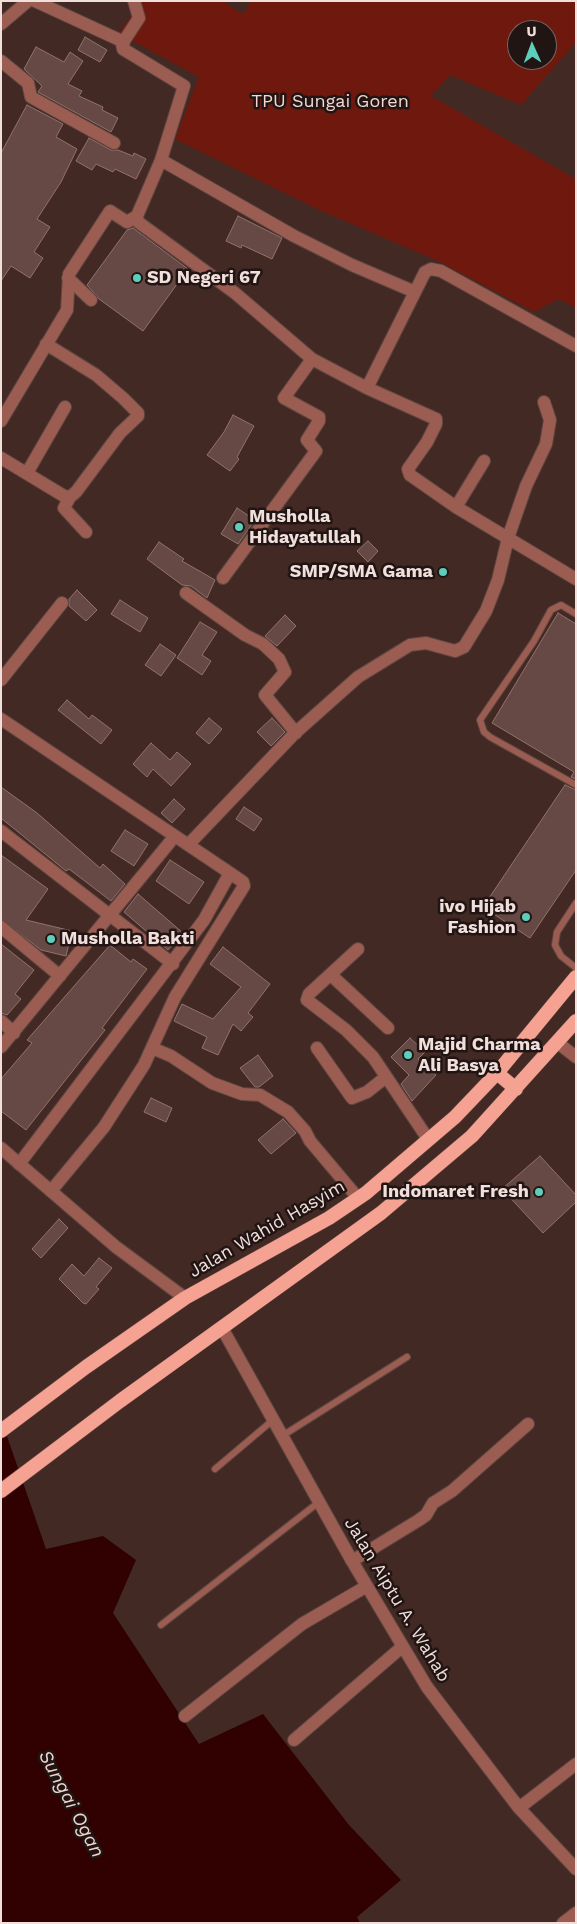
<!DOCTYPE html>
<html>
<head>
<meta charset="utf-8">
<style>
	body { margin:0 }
	#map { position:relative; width:577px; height:1924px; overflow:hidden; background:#422924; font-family:"Work Sans",sans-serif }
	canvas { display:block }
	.frame { position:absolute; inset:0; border:2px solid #f1dfdc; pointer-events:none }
	.north { position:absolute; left:507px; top:20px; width:50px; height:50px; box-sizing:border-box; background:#211513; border:1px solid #746663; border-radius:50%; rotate:358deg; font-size:14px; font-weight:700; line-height:20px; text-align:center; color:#f1dfdc }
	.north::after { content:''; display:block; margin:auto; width:18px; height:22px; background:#5ccebb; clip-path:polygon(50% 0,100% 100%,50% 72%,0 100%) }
</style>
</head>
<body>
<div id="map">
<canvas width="577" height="1924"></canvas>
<div class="frame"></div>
<div class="north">U</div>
</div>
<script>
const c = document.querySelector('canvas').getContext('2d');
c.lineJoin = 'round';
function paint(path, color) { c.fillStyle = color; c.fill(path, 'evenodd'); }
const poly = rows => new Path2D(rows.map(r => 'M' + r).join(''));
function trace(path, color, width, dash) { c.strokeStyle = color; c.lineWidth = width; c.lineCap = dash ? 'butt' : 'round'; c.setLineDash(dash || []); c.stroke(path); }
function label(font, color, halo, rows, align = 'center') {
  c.font = font + ' "Work Sans",sans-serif'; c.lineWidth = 5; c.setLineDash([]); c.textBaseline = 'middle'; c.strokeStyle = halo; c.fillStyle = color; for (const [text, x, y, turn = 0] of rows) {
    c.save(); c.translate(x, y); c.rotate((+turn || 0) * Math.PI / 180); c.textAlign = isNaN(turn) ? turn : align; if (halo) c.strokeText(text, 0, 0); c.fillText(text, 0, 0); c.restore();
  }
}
paint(poly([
	[142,1,223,1,243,14,251,1,576,1,576,42,521,105,450,75,431,96,576,179,576,308,558,299,534,312,438,261,317,209,175,139,199,77,118,33],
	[517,30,547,30,547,60,517,60]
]), '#6f180d');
paint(poly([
	[1,1419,46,1549,103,1536,136,1560,113,1613,199,1744,263,1714,349,1825,401,1880,357,1917,360,1923,1,1923]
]), '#300100');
const building = poly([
	[85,37,107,50,100,62,78,50,85,37],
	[36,47,64,62,70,52,83,61,68,84,82,91,79,96,103,107,102,110,118,118,111,132,38,92,42,86,24,69,36,47],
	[27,105,63,124,56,137,77,149,61,182,37,219,50,227,34,252,43,258,30,278,11,266,1,281,1,153,27,105],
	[89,138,111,150,118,150,133,156,134,153,146,159,136,179,115,169,113,172,96,164,92,170,76,161,89,138],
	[238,216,282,238,272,259,242,245,241,248,226,241,238,216],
	[133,228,188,269,143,331,99,299,87,285,127,230,133,228],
	[233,415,254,426,237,457,239,459,230,471,207,455,224,432,233,415],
	[237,508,255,520,238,544,221,534,237,508],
	[368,541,378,551,368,562,357,551,368,541],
	[159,542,184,559,182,561,215,580,207,598,191,586,182,585,147,559,159,542],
	[77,590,97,610,86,621,69,606,69,599,77,590],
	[120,600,148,618,140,632,111,614,120,600],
	[558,613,576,624,576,779,571,777,574,772,492,723,558,613],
	[285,615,296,626,277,646,265,636,285,615],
	[200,622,217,632,202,655,211,661,202,675,177,658,200,622],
	[160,644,176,655,161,676,145,665,160,644],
	[67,700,89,719,92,715,112,730,101,744,58,710,67,700],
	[209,718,222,729,209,744,196,733,209,718],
	[272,718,285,732,271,746,257,732,272,718],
	[151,743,170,760,177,752,191,764,171,786,153,769,147,777,133,764,151,743],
	[565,785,576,790,576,870,530,938,483,907,565,785],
	[1,787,37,813,100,868,103,864,125,884,111,901,69,869,66,871,1,818,1,787],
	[174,799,185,809,172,823,161,813,174,799],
	[244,807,262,819,254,831,236,819,244,807],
	[125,830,148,844,134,866,111,851,125,830],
	[1,855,48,889,26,920,72,931,66,956,41,950,1,919,1,855],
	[170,860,204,882,189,904,156,881,170,860],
	[138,894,183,933,168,950,124,912,138,894],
	[1,944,34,970,15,994,21,999,7,1015,1,1013,1,944],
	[110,945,131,962,133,959,147,969,102,1028,105,1030,26,1130,1,1111,1,1079,32,1043,27,1040,110,945],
	[223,947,270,984,248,1013,253,1017,241,1031,233,1024,218,1055,202,1048,207,1037,174,1021,182,1004,213,1019,241,987,210,964,223,947],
	[410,1038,425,1052,418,1059,436,1075,412,1101,401,1084,409,1075,391,1057,410,1038],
	[258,1055,273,1076,259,1087,255,1087,240,1068,258,1055],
	[151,1098,172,1108,166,1122,144,1112,151,1098],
	[283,1119,296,1133,271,1154,258,1140,283,1119],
	[540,1156,576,1195,576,1202,543,1233,502,1189,540,1156],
	[59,1219,68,1228,41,1258,32,1249,59,1219],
	[99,1258,112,1268,96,1287,99,1289,86,1304,83,1303,59,1279,72,1264,84,1276,99,1258]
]);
paint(building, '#664944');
trace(building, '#91726c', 1);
const service = poly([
	[576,614,561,605,551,610,534,641,480,720,484,732,490,737,576,785],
	[576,903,557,932,555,945,561,956,576,968],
	[282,1436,407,1357],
	[215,1469,273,1420],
	[161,1625,319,1502]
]);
const minor = poly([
	[35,1,124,42],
	[134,1,139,18,122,44,123,49,184,86,161,160,294,236,352,265,415,292],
	[1,24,28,1],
	[1,61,28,83,31,97,114,143],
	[161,160,137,216,138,222,235,293,312,359,367,388,425,272,431,269,441,271,576,346],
	[68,278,91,300],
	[367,388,436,419,436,424,427,442,408,469,410,475,456,507,576,579],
	[1,421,67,310,69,274,110,211,127,222,137,216],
	[1,458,64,496,70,497,76,492,120,433,138,416,138,413,123,398,96,375,46,344],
	[27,473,65,407],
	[70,497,64,508,86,532],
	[456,507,484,461],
	[223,578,316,451,307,440,319,421,319,417,284,398,312,359],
	[186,593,245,635,263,644,279,659,285,672,265,695,296,733],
	[1,680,62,603],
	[1,719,230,873,204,920,19,1164],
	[1,831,173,964],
	[188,845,294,734,358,677,410,645,426,643,455,651,464,647,486,611,498,580,508,538,526,486,546,444,550,420,544,402],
	[1,927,60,976],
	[358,949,309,994,307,1000,346,1030,373,1057,428,1139],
	[331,975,388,1028],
	[1,1021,14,1033],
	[558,1043,576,1057],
	[1,1047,170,842],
	[152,1048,171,1056,212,1083,242,1094,260,1095,288,1112,305,1131,310,1141,358,1198],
	[317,1048,352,1098,367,1092,386,1077],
	[51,1191,104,1127,144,1065,175,997,244,886,243,882,230,873],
	[222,1328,352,1561,427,1687,519,1808,576,1869],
	[352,1561,419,1520,426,1515,433,1503,452,1491,528,1424],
	[185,1716,302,1624,367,1586],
	[294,1740,402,1647],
	[519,1808,576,1764],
	[563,1923,576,1913]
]);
const tertiary = poly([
	[1,1148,116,1247,185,1298]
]);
const trunk = poly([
	[497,1073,516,1089],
	[1,1431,86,1367,185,1298,329,1218,366,1193,455,1117,497,1073,576,977],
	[1,1491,120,1401,381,1213,472,1136,576,1021]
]);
trace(service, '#5e4641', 8);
trace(minor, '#5e4641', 14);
trace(tertiary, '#5e4641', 14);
trace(trunk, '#5e4641', 15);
trace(service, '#9b5c51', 6);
trace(minor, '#9b5c51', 12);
trace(tertiary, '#9b5c51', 12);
trace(trunk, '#f5a293', 14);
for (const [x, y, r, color] of [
	[137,278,5,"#5ccebb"],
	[239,527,5,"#5ccebb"],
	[443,572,5,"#5ccebb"],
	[526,917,5,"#5ccebb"],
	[51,939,5,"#5ccebb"],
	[408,1055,5,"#5ccebb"],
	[539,1192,5,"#5ccebb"]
]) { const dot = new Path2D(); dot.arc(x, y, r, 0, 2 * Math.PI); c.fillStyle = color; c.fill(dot); trace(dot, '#211513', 2); }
label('18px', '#f3d7d1', '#211513', [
	["TPU Sungai Goren",330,102]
]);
label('bold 18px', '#f1dfdc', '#211513', [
	["SD Negeri 67",147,278],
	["Musholla",249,517],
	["Hidayatullah",249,538],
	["SMP/SMA Gama",433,572,"right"],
	["ivo Hijab",516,907,"right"],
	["Fashion",516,928,"right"],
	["Musholla Bakti",61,939],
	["Majid Charma",418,1045],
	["Ali Basya",418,1066],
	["Indomaret Fresh",529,1192,"right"]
], 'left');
label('18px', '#f1dfdc', '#211513', [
	["Jalan Wahid Hasyim",267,1229,-30],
	["Jalan Aiptu A. Wahab",397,1600,59]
]);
label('italic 19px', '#f0d5cf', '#211513', [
	["Sungai Ogan",71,1804,62]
]);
</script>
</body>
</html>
